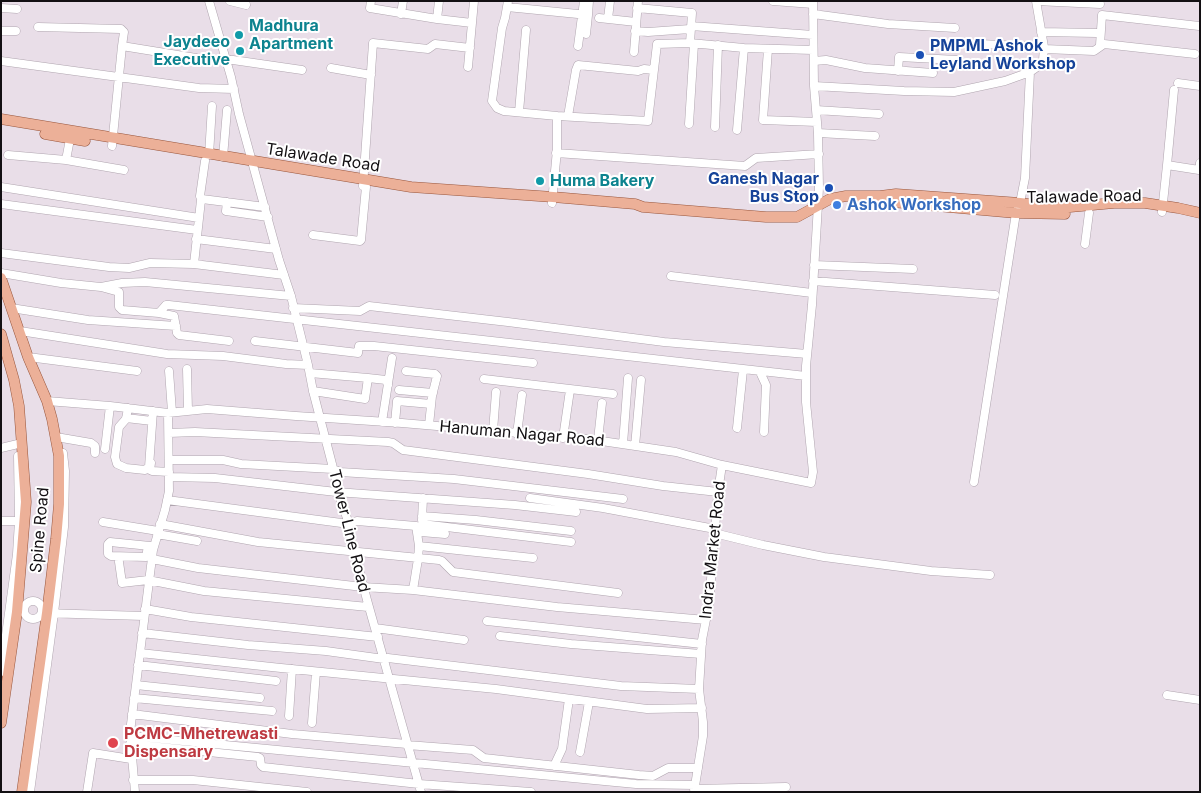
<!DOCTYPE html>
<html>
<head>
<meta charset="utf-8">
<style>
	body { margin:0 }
	#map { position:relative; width:1201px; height:793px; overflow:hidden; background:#e9dee8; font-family:Inter,sans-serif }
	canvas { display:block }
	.frame { position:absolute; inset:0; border:2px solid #131013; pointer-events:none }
</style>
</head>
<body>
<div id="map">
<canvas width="1201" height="793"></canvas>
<div class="frame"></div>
</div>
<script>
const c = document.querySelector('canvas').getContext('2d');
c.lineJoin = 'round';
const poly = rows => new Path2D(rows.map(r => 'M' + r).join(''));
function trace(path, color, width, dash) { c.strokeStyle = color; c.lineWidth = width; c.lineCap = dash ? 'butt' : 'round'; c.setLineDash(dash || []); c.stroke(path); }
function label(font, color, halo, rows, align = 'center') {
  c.font = font + ' Inter,sans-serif'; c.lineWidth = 4; c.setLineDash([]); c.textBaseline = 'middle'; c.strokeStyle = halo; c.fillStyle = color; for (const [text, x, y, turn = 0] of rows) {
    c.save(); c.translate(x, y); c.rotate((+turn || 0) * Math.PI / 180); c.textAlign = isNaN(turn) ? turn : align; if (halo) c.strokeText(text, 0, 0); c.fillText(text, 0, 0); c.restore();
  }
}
const minor = poly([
	[209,1,231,77,239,114,279,260,291,296,308,365,313,391,332,464,336,481,336,492,340,498,349,524,348,528,367,600,421,792],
	[230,1,246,5],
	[371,1,370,8,437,19,472,23],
	[508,1,505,18,502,28,492,101,497,108,504,111,557,116,557,150,552,203],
	[773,1,813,4],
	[1036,1,1100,4],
	[507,7,588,15,589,1],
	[1,8,17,9],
	[637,8,692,13,690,43],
	[401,14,403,1],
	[813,14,888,24,955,28],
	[599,18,636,22],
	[437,19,439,1],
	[608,19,610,1],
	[691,26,813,35],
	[38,27,121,29,124,32,122,46],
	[1,31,16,31],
	[635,31,648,32,690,29],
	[1041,32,1097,33],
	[586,34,588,15],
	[980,44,1044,47],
	[1100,45,1102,15,1199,26],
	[578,46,584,1],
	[768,49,763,120,817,122],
	[1044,49,1094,51,1104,44,1195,54],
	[634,52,638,1],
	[226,59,302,70],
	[1,61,199,88,234,89],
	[814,61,826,60,865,68,933,73],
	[468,67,474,1],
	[331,68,371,75],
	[898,71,899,57,957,60],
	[1178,83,1200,86],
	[814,86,904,91,954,92,1005,81,1030,72],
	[816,110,879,114],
	[519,112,526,30],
	[557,116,648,121,657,44,690,43,744,48,813,50],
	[568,116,576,70,578,65,638,71,644,69,654,70],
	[689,124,694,44],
	[715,127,718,45],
	[737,130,744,48],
	[818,133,875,136],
	[112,146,122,46,196,58],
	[556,153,745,166,756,158,819,154],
	[8,155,66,160,124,170],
	[209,155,212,106],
	[223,157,227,110],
	[66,160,70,139],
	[1167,165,1174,90],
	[363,186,373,43,428,49,435,44,470,48],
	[1,187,199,218],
	[200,196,205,161],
	[227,202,226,211,268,217],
	[1,204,197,230],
	[1162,212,1167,165,1199,170,1200,163],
	[313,235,360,241,361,240,366,187],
	[196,239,276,249],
	[1085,244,1089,213],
	[1,253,109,267,129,268,150,263,194,264,284,275],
	[194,264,201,200,202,199,265,207],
	[814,265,913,269],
	[1,273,61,283,101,287,122,283,145,282,291,296],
	[671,276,812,293],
	[813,281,995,295],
	[101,287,119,292,119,307,122,310,159,313,166,305,169,305,806,376],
	[11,308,88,320,176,326],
	[293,308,360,311,369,306,508,322,664,342,807,354],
	[159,313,174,316,177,333,179,335,229,341],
	[20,331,167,354,223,356,286,364,308,365],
	[255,341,358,353,359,346,374,346,533,363],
	[28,357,137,371],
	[187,369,188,411],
	[169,371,172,412],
	[406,371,435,374,437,376,432,396,429,425],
	[760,372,766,385,764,432],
	[310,373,368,378,365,399,313,391],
	[368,378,386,380,388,385],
	[484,379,613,394],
	[399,390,433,393],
	[47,401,110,406,168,413,207,409,296,416,402,423,588,439,676,452,722,465,811,483,813,472,806,402,806,366,812,305,819,188,818,134,814,86,813,1],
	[128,408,126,419,119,427,115,457,117,464,126,468,145,470,149,467,153,411],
	[126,418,152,421],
	[382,422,392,358],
	[395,423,397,401,431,404],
	[737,428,743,370],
	[493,431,496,392],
	[169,433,195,432,388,442,393,443,403,450,588,474,663,486,718,492],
	[517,434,522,395],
	[56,437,91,443,95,446,95,453],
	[563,438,570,390],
	[598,440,602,403],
	[623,444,628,378],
	[635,446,641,380],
	[1,448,22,443],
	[105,449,110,406],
	[169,460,223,460,241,464,333,469,340,472,454,479,623,499],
	[151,463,150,470,152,471,169,472],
	[169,477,215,478,336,492,515,505,576,512],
	[974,482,1016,213,1020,203,1025,178,1030,72,1040,65,1043,60,1044,47,1036,1],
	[530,498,603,508,715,529],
	[167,500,349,524,357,521,416,526],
	[422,516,476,520,571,531],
	[422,520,423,498],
	[1,521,19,521],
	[103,522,158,531],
	[160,524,258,542,439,560,442,561,453,572,618,593],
	[422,524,571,542],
	[714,533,763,545,824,557,931,571,990,575],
	[157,534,197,541],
	[148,546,146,557,111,556,108,554,108,544,110,542,150,546,154,546],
	[419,546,533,558],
	[152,559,198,568,363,587,413,590,557,607,706,620],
	[119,562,122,583,148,580,204,591,368,607],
	[413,590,418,559,419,546,416,526,421,532,445,534],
	'24 610a9 9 0 1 1 18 0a9 9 0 1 1-18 0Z',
	[145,609,191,617,378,637],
	[42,613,144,616],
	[487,621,702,644],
	[375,628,464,640],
	[142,633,248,645,326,651,384,659,388,658,621,686,699,689],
	[500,636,571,644,701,654],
	[140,653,281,668,496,689,647,709,702,708],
	[138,665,276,681],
	[1,672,17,554,19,521,18,456],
	[136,685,260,698],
	[1167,695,1200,700],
	[134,698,272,711],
	[132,714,292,734,407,744],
	[289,716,292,669],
	[312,723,316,672],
	[130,736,636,784,695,785],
	[130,744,258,757,260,758,261,765,263,767,419,784,531,792],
	[407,745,473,750,484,758,639,775,653,776,668,768,698,768],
	[580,752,589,702],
	[554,766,562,749,569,699],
	[133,780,193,780,307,792],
	[694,789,786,787],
	[30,792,54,613,64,527,65,471,63,453],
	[87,792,93,753,131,759],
	[135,792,130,732,153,550,165,510,169,491,168,413],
	[694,792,703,736,703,722,699,689,702,640,709,604,718,492,722,465]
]);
const major = poly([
	[1,119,411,187,553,197,635,204,643,207,766,217,797,217,830,199,846,196,880,196,896,194,1020,203,1059,208,1114,203,1145,203,1178,208,1200,213],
	[45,134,85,141],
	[880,196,892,202,1016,213,1065,214],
	[1,278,28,357,47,401,52,419,59,456,59,504,56,539,47,613,22,792],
	[1,334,14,380,19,406,26,502,17,612,1,723]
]);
trace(minor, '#b0a5af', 9);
trace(major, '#98563d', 11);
trace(minor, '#fff', 8);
trace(major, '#ecb098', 10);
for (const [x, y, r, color] of [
	[239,35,5,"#0f9aa8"],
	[240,51,5,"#0f9aa8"],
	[920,55,5,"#1a4fb4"],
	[540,181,5,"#0f9aa8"],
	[829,188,5,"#1a4fb4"],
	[837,205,5,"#3f7fe0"],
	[113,743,6,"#e0444e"]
]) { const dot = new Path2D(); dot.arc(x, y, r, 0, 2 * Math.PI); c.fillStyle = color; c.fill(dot); trace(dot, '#fff', 2); }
label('bold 16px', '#0d838f', '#fff', [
	["Madhura",249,26],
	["Apartment",249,44],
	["Jaydeeo",230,42,"right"],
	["Executive",230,60,"right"],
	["Huma Bakery",550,181]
], 'left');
label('bold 16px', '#164399', '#fff', [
	["PMPML Ashok",930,46],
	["Leyland Workshop",930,64],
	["Ganesh Nagar",819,179,"right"],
	["Bus Stop",819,197,"right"]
], 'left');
label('16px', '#131013', '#fff', [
	["Talawade Road",323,158,9],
	["Talawade Road",1084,197,-1],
	["Hanuman Nagar Road",522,434,5],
	["Spine Road",40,530,-85],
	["Tower Line Road",349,531,76],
	["Indra Market Road",713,550,-84]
]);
label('bold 16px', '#366cbe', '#fff', [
	["Ashok Workshop",847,205]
], 'left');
label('bold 16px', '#be3a42', '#fff', [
	["PCMC-Mhetrewasti",124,734],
	["Dispensary",124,752]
], 'left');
</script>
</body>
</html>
